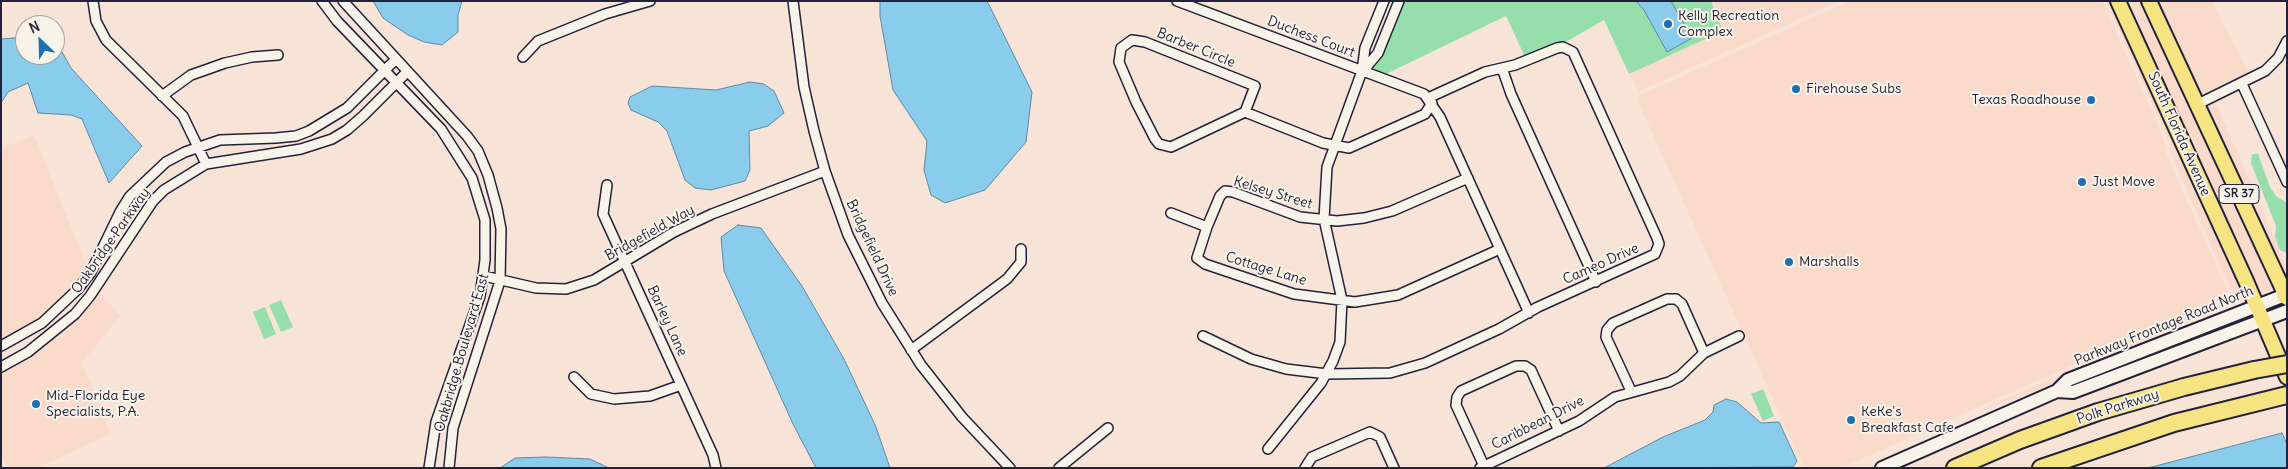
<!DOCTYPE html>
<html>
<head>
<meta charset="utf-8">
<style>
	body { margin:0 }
	#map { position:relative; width:2288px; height:469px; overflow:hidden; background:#f8e4d7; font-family:Delius,sans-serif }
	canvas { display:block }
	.frame { position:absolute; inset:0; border:2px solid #22223b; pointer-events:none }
	.north { position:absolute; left:15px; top:15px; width:50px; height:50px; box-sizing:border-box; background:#f7f3e8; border:1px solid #a29fa3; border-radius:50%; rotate:336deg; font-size:14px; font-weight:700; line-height:20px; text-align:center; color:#22223b }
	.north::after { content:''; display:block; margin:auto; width:18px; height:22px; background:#1f6fb2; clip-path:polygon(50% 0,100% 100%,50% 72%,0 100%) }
</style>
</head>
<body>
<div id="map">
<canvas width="2288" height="469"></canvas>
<div class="frame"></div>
<div class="north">N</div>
</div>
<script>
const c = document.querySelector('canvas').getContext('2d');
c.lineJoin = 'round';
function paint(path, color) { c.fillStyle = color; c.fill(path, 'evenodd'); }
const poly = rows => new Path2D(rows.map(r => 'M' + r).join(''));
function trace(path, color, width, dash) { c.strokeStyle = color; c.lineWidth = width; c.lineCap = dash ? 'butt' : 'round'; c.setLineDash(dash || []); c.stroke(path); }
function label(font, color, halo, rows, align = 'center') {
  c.font = font + ' Delius,sans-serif'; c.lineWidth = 4; c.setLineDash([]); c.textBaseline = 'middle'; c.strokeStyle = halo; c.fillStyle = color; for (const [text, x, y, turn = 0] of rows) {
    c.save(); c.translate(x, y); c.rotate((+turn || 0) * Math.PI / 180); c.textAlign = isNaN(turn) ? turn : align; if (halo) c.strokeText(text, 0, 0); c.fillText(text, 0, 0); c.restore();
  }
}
paint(poly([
	[1711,1,1840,1,1639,91,1629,74,1723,31],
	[1850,1,2102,1,2162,134,2167,156,2228,292,2226,297,1841,468,1804,468,1636,97],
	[2106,1,2113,1,2248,295,2049,386,1978,411,2228,301,2232,293,2171,154,2165,132],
	[2135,1,2145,1,2277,287,2257,295,2125,6],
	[2154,1,2211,1,2250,74,2200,98],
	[2215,101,2287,267,2287,283,2204,106],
	[34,135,88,269,61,300,39,319,1,341,1,149],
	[99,291,120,316,82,363,111,434,37,468,8,468,1,453,1,372,31,356,48,343,77,317]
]), '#f9dacb');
paint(poly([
	[1404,1,1711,1,1723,31,1629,74,1604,20,1564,43,1556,43,1525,57,1506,16,1384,75,1370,70,1382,55],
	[2252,154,2258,154,2270,187,2276,196,2287,203,2287,253,2280,250,2275,237,2276,226,2251,163],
	[281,300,293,327,281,332,269,305],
	[265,307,276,334,264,339,253,312],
	[1763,389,1774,416,1763,421,1751,394]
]), '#96deac');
const water = poly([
	[373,1,462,1,458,15,458,32,442,45,424,42,408,35,383,18,373,1],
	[880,1,987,1,995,17,1032,92,1026,142,985,190,945,203,931,195,924,170,927,141,893,90,880,16,880,1],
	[1636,1,1671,1,1692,38,1667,52,1644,10,1636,1],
	[14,38,25,45,25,55,37,55,41,59,62,52,71,68,142,146,109,183,82,119,71,115,38,113,28,83,8,92,1,103,1,39,14,38],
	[750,82,764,84,774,91,784,113,768,126,749,131,750,170,745,181,711,190,695,188,685,180,667,131,658,122,631,110,628,103,630,97,652,86,716,90,750,82],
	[738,225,761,228,802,286,844,359,876,427,890,468,816,468,793,424,724,271,721,237,738,225],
	[1726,399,1737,402,1761,423,1779,422,1797,461,1793,467,1604,468,1663,437,1705,420,1713,412,1714,405,1726,399],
	[2282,433,2287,444,2287,468,2148,468,2282,433],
	[546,457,590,459,609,468,500,468,515,458,546,457]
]);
paint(water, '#8acceb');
trace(water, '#6088a5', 1);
const minor = poly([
	[93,1,96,21,106,40,183,116,206,164],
	[322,1,337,21,441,129,472,178,485,220,485,260,480,296,436,422,429,468],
	[343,1,467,136,478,151,488,175,497,208,501,229,500,281,453,428,449,468],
	[793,1,804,87,814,131,825,171,848,235,882,303,921,365,962,417,1010,468],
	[1177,1,1424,94,1440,117,1529,313],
	[1132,40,1145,42,1255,86,1245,112,1171,147,1159,144,1155,139,1136,102,1119,62,1121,48,1132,40],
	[523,57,538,41,605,14,650,1],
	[1502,68,1511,94,1596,282],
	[1363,71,1378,53,1399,1],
	[2242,84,2287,182],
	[162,96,191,75,225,63,252,57,278,55],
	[2198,104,2265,71,2278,58,2287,41],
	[1245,112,1323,143,1349,148,1425,114,1432,103],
	[1468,178,1392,211,1364,218,1337,221,1300,217,1233,192,1225,191,1220,196,1207,227,1197,258,1205,264,1294,294,1355,302,1398,295,1500,249],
	[607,185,603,214,713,455,716,468],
	[1171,213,1207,227],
	[484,276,536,288,566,289,594,280,674,232,712,214,825,171],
	[1203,336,1251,359,1286,369,1327,374,1390,373,1425,363,1499,329,1538,307,1655,254,1659,244,1657,238,1573,52,1563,47,1557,48,1515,65,1485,72,1428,98],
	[1,346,42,323,78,289,91,272,120,212,130,196,166,162,185,152,220,140,276,138,296,136,309,131,347,108,395,60],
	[911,350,1007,279,1021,262,1021,249],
	[1,367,28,352,75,314,90,296,153,201,164,190,206,164,301,149,332,139,347,130,363,116,407,72],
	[574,377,591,394,614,399,650,396,681,385],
	[1631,391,1606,337,1607,330,1613,323,1667,299,1676,299,1682,304,1704,353],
	[1268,449,1321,383,1333,361,1340,342,1342,300,1324,219,1327,167,1362,71,1365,48,1384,1],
	[1484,466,1456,405,1457,397,1461,391,1516,366,1525,366,1531,370,1559,431],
	[1059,468,1108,428],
	[1305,468,1312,457,1370,432,1380,437,1394,468],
	[1480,468,1579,421,1615,397,1669,382,1680,376,1704,353,1739,336]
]);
const secondary = poly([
	[2057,391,2073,392,2287,311],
	[1882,468,2057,391,2068,380,2285,295]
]);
const primary = poly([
	[2118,1,2246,281,2287,377],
	[2149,1,2287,298]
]);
const motorway = poly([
	[2285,295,2287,294],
	[1955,468,2020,440,2098,412,2184,387,2254,370],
	[2041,468,2174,423,2287,395]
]);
trace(minor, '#22223b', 12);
trace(secondary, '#22223b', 16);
trace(primary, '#22223b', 18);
trace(motorway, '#22223b', 20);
trace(minor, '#f7f3e8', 9);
trace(secondary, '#f7f3e8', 12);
trace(primary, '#f6e381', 14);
trace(motorway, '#f6e381', 16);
const motorwayBridge = poly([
	[2254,370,2287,364]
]);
trace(motorwayBridge, '#22223b', 20, []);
trace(motorwayBridge, '#f6e381', 16);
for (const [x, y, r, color] of [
	[1668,24,5,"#1f6fb2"],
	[1796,89,5,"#1f6fb2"],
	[2091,100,5,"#1f6fb2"],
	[2082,182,5,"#1f6fb2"],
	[1789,262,5,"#1f6fb2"],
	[36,404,5,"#1f6fb2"],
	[1851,420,5,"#1f6fb2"]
]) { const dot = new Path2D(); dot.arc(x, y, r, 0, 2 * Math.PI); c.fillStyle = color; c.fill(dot); trace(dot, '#f7f3e8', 2); }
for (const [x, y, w] of [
	[2239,194,40]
]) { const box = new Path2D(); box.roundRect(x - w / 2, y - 9.5, w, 19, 4); c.fillStyle = '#f7f3e8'; c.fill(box); trace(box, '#22223b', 1); }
label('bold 12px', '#22223b', null, [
	["SR 37",2239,194]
]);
label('14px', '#22223b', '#f7f3e8', [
	["Kelly Recreation",1678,16],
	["Complex",1678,32],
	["Firehouse Subs",1806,89],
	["Texas Roadhouse",2081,100,"right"],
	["Just Move",2092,182],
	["Marshalls",1799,262],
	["Mid-Florida Eye",46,396],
	["Specialists, P.A.",46,412],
	["KeKe's",1861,412],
	["Breakfast Cafe",1861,428]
], 'left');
label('14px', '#22223b', '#f7f3e8', [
	["Duchess Court",1311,37,21],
	["Barber Circle",1196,48,22],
	["South Florida Avenue",2179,134,66],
	["Kelsey Street",1273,193,17],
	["Bridgefield Way",650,233,-29],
	["Oakbridge Parkway",111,241,-55],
	["Bridgefield Drive",872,248,65],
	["Cameo Drive",1601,264,-24],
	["Cottage Lane",1266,269,17],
	["Barley Lane",667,321,65],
	["Parkway Frontage Road North",2164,326,-22],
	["Oakbridge Boulevard East",462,353,-74],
	["Polk Parkway",2118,407,-18],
	["Caribbean Drive",1538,423,-27]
]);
</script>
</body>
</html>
